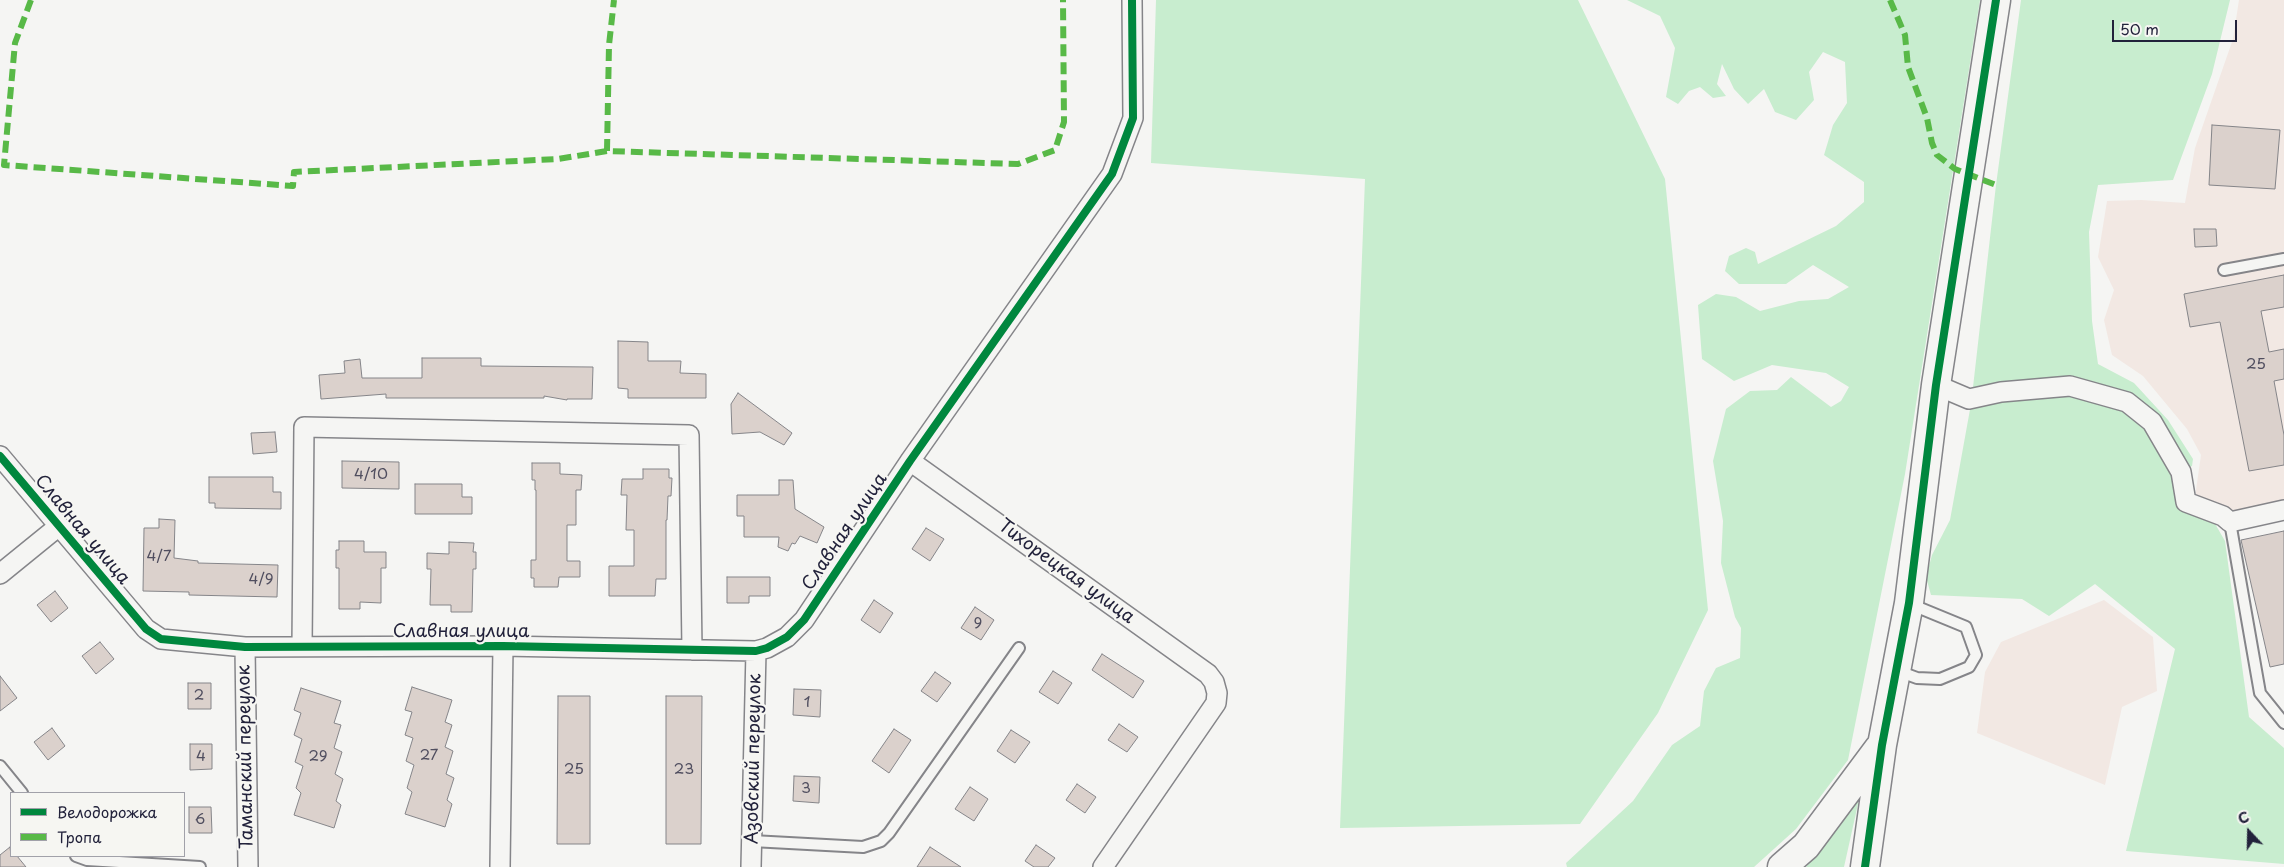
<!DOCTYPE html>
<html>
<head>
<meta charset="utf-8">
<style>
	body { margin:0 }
	#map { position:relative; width:2284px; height:867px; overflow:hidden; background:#f5f5f3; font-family:"Playpen Sans",sans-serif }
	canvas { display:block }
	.legend { position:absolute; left:10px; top:792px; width:175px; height:65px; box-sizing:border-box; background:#f6f6f2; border:1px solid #a1a1a9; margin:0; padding:6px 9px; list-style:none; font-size:15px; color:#22223b }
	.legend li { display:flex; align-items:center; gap:10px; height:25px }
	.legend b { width:25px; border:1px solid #a1a1a9 }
	.north { position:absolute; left:2224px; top:807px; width:50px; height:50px; -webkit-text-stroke:4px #f6f6f2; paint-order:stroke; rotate:339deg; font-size:14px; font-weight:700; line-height:20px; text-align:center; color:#22223b }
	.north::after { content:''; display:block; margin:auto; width:18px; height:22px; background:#22223b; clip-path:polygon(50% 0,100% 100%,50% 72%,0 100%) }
	.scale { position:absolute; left:2112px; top:20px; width:125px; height:22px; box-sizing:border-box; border:2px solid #22223b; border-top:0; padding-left:6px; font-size:15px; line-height:18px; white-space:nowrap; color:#22223b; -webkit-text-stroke:4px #f6f6f2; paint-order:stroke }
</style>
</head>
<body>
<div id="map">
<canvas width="2284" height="867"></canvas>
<ul class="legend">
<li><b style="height:6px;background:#00873e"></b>Велодорожка</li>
<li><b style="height:6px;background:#58b947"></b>Тропа</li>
</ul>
<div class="north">С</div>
<div class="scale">50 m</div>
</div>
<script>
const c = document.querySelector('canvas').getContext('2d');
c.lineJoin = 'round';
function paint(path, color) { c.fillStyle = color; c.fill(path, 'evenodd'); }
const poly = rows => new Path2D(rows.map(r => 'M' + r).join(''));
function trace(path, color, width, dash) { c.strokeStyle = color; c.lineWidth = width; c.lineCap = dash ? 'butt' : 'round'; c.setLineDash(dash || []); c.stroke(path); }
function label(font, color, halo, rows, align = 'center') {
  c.font = font + ' "Playpen Sans",sans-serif'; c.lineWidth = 4.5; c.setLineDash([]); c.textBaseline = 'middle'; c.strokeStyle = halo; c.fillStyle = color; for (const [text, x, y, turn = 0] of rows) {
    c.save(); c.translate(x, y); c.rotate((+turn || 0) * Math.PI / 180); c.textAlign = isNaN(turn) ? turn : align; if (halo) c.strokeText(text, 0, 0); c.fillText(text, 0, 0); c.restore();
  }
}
paint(poly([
	[2239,0,2284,0,2284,517,2237,527,2216,502,2195,497,2201,455,2187,429,2143,376,2112,355,2104,320,2114,290,2098,257,2107,201,2141,200,2185,203,2195,148,2233,39],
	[2104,600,2153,637,2157,691,2122,707,2105,785,1977,733,1985,672,2001,642]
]), '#f2e8e3');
paint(poly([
	[1156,0,1578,0,1665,179,1708,610,1658,713,1580,824,1340,828,1365,179,1151,163],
	[1627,0,1980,0,1905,474,1848,760,1796,829,1754,867,1567,867,1566,863,1633,801,1672,745,1700,726,1704,691,1716,668,1740,658,1741,628,1735,617,1721,563,1723,521,1713,461,1726,409,1750,391,1777,390,1791,377,1831,407,1841,401,1849,387,1826,373,1772,365,1734,381,1702,359,1698,305,1716,294,1736,297,1760,311,1799,301,1828,299,1849,287,1813,265,1786,284,1739,284,1725,271,1729,256,1746,248,1755,252,1758,264,1836,226,1864,202,1864,182,1824,155,1833,125,1847,103,1845,62,1823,52,1809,72,1814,100,1796,120,1775,112,1764,89,1748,104,1734,89,1722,64,1717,84,1726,96,1713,98,1700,87,1689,91,1678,104,1666,97,1675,48,1660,16],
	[2021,0,2230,0,2212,74,2173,180,2098,185,2089,232,2092,321,2098,364,2134,383,2168,420,2193,459,2192,466,2184,469,2154,418,2073,383,1972,396,1996,185],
	[2072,391,2129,407,2149,433,2177,479,2210,515,2225,541,2249,717,2284,748,2284,864,2126,851,2175,649,2095,584,2049,616,2022,599,1931,595,1926,577,1932,555,1950,520,1971,404],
	[1860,795,1844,867,1806,867]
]), '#c8edcf');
const building = poly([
	[2212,125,2280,130,2275,189,2209,185,2212,125],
	[2194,229,2216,229,2217,246,2195,247,2194,229],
	[2284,275,2284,307,2261,311,2269,352,2284,349,2284,379,2274,381,2284,435,2284,465,2249,471,2220,322,2190,327,2184,294,2284,275],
	[618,341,648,342,648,361,681,361,680,373,706,374,706,398,628,398,628,389,618,388,618,341],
	[422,358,481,358,481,366,593,367,592,399,567,399,567,400,544,396,544,398,386,398,386,394,321,399,319,375,345,373,344,361,360,359,362,378,422,378,422,358],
	[738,393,792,433,784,445,760,432,732,434,731,404,738,393],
	[275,432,277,452,253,454,251,433,275,432],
	[342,461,399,462,399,489,342,488,342,461],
	[532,463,560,463,560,474,582,475,581,490,576,490,576,525,567,525,567,561,580,561,580,577,559,577,558,587,534,587,534,578,531,578,531,560,536,560,536,490,535,490,535,480,532,480,532,463],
	[643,469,669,469,669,478,672,478,671,496,668,496,667,520,666,520,666,579,656,579,655,596,609,596,609,566,634,566,634,530,626,530,627,495,621,495,622,479,643,479,643,469],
	[209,477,273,477,273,492,281,492,281,509,215,508,215,503,209,503,209,477],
	[779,480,793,480,795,509,824,527,817,543,800,536,795,544,792,543,788,551,778,547,779,537,744,537,744,516,737,516,737,495,779,495,779,480],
	[415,484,462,484,462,497,472,497,472,514,415,514,415,484],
	[159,519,175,520,174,558,198,561,198,563,278,565,277,597,189,595,189,592,143,591,144,528,159,528,159,519],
	[926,528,944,539,930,561,912,549,926,528],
	[2284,531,2284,664,2270,667,2241,540,2284,531],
	[339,541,364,541,364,552,386,552,386,568,381,568,381,603,360,602,360,609,339,609,339,568,336,568,336,550,339,550,339,541],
	[449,542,474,543,473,552,476,552,476,569,473,569,472,612,451,612,451,605,430,605,431,569,427,569,427,553,449,554,449,542],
	[727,577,770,577,770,596,749,596,749,603,727,603,727,577],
	[55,591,68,608,51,622,37,605,55,591],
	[874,600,893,613,880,633,861,620,874,600],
	[975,607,994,620,981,640,961,628,975,607],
	[100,642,114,659,96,674,82,656,100,642],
	[1102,654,1144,681,1133,698,1092,670,1102,654],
	[1053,671,1072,683,1058,704,1039,692,1053,671],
	[935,672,951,683,937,702,921,691,935,672],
	[0,676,17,698,0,711,0,676],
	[188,683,211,683,211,709,188,709,188,683],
	[412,687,452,700,445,722,452,725,445,747,453,751,446,774,454,778,447,800,452,804,445,827,405,814,412,792,407,788,414,765,406,761,413,738,405,735,412,712,405,710,412,687],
	[301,688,341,701,334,723,341,725,334,748,342,752,335,774,343,779,336,801,341,805,334,828,294,815,301,793,296,788,303,766,295,762,302,739,294,735,301,713,294,710,301,688],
	[794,689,821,690,820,717,793,715,794,689],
	[558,696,590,696,590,844,557,844,558,696],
	[666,696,702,696,701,844,666,844,666,696],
	[1119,724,1138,737,1127,752,1108,740,1119,724],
	[52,728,65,746,48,760,34,742,52,728],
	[894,729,911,740,889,773,872,761,894,729],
	[1011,730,1030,742,1015,763,997,751,1011,730],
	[190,744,212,744,212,769,190,770,190,744],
	[794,776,820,777,819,803,793,801,794,776],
	[1077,784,1096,797,1085,813,1066,800,1077,784],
	[970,787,988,799,974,821,955,809,970,787],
	[189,807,211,807,212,833,189,833,189,807],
	[1036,845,1055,858,1048,867,1034,867,1025,861,1036,845],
	[10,847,11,856,17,856,26,867,0,867,0,855,10,847],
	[930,847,961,867,917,867,930,847]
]);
paint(building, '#dbd1cc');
trace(building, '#858589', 1);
const lane = poly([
	[2224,270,2284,259],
	[2230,522,2260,693,2284,723],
	[1898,671,1917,678,1940,679,1969,667,1976,655,1966,627,1910,604],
	[0,766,22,793],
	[752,841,863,847,881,841,889,833,1019,648],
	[76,856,87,860,200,867]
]);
const street = poly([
	[1936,385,1969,399,2001,392,2070,386,2127,402,2152,422,2181,472,2186,502,2223,516,2230,522,2284,510],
	[0,456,146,629,161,639,245,647,503,646,756,651,767,648,787,637,804,620,910,461,1112,174,1133,118,1132,0],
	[910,461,1208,674,1214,682,1217,693,1216,703,1103,867],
	[0,574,59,526],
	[302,646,304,427,689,435,692,650],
	[245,647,248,867],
	[500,867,503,646],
	[751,867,756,651]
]);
const secondary = poly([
	[1782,867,1806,846,1879,748],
	[1865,867,1882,745,1909,603,1936,385,1996,0]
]);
trace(lane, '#858589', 14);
trace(street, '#858589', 22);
trace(secondary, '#858589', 31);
trace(lane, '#f5f5f3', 10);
trace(street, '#f5f5f3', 19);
trace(secondary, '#f5f5f3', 28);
trace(poly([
	[31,0,15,43,4,165,293,186,294,172,558,159,607,151,1018,164,1055,150,1064,122,1063,0],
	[1890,0,1905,35,1908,67,1927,118,1932,143,1937,155,1955,169,1996,185],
	[607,151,609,45,614,0]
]), '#58b947', 6, [12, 6]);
trace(poly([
	[0,456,146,629,161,639,245,647,503,646,756,651,767,648,787,637,804,620,910,461,1112,174,1133,118,1132,0],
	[1865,867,1882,745,1909,603,1936,385,1996,0]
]), '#00873e', 8);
label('15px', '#504e5f', null, [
	["25",2256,365],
	["4/10",371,475],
	["4/7",159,557],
	["4/9",261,580],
	["9",978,624],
	["2",199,696],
	["1",807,703],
	["27",429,756],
	["4",201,757],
	["29",318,757],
	["25",574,770],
	["23",684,770],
	["3",806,789],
	["6",200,820]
]);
label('18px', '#22223b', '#f6f6f2', [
	["Славная улица",82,530,50],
	["Славная улица",845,532,-56],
	["Тихорецкая улица",1066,572,36],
	["Славная улица",461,632],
	["Таманский переулок",246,757,-91],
	["Азовский переулок",754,759,-89]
]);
</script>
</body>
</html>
